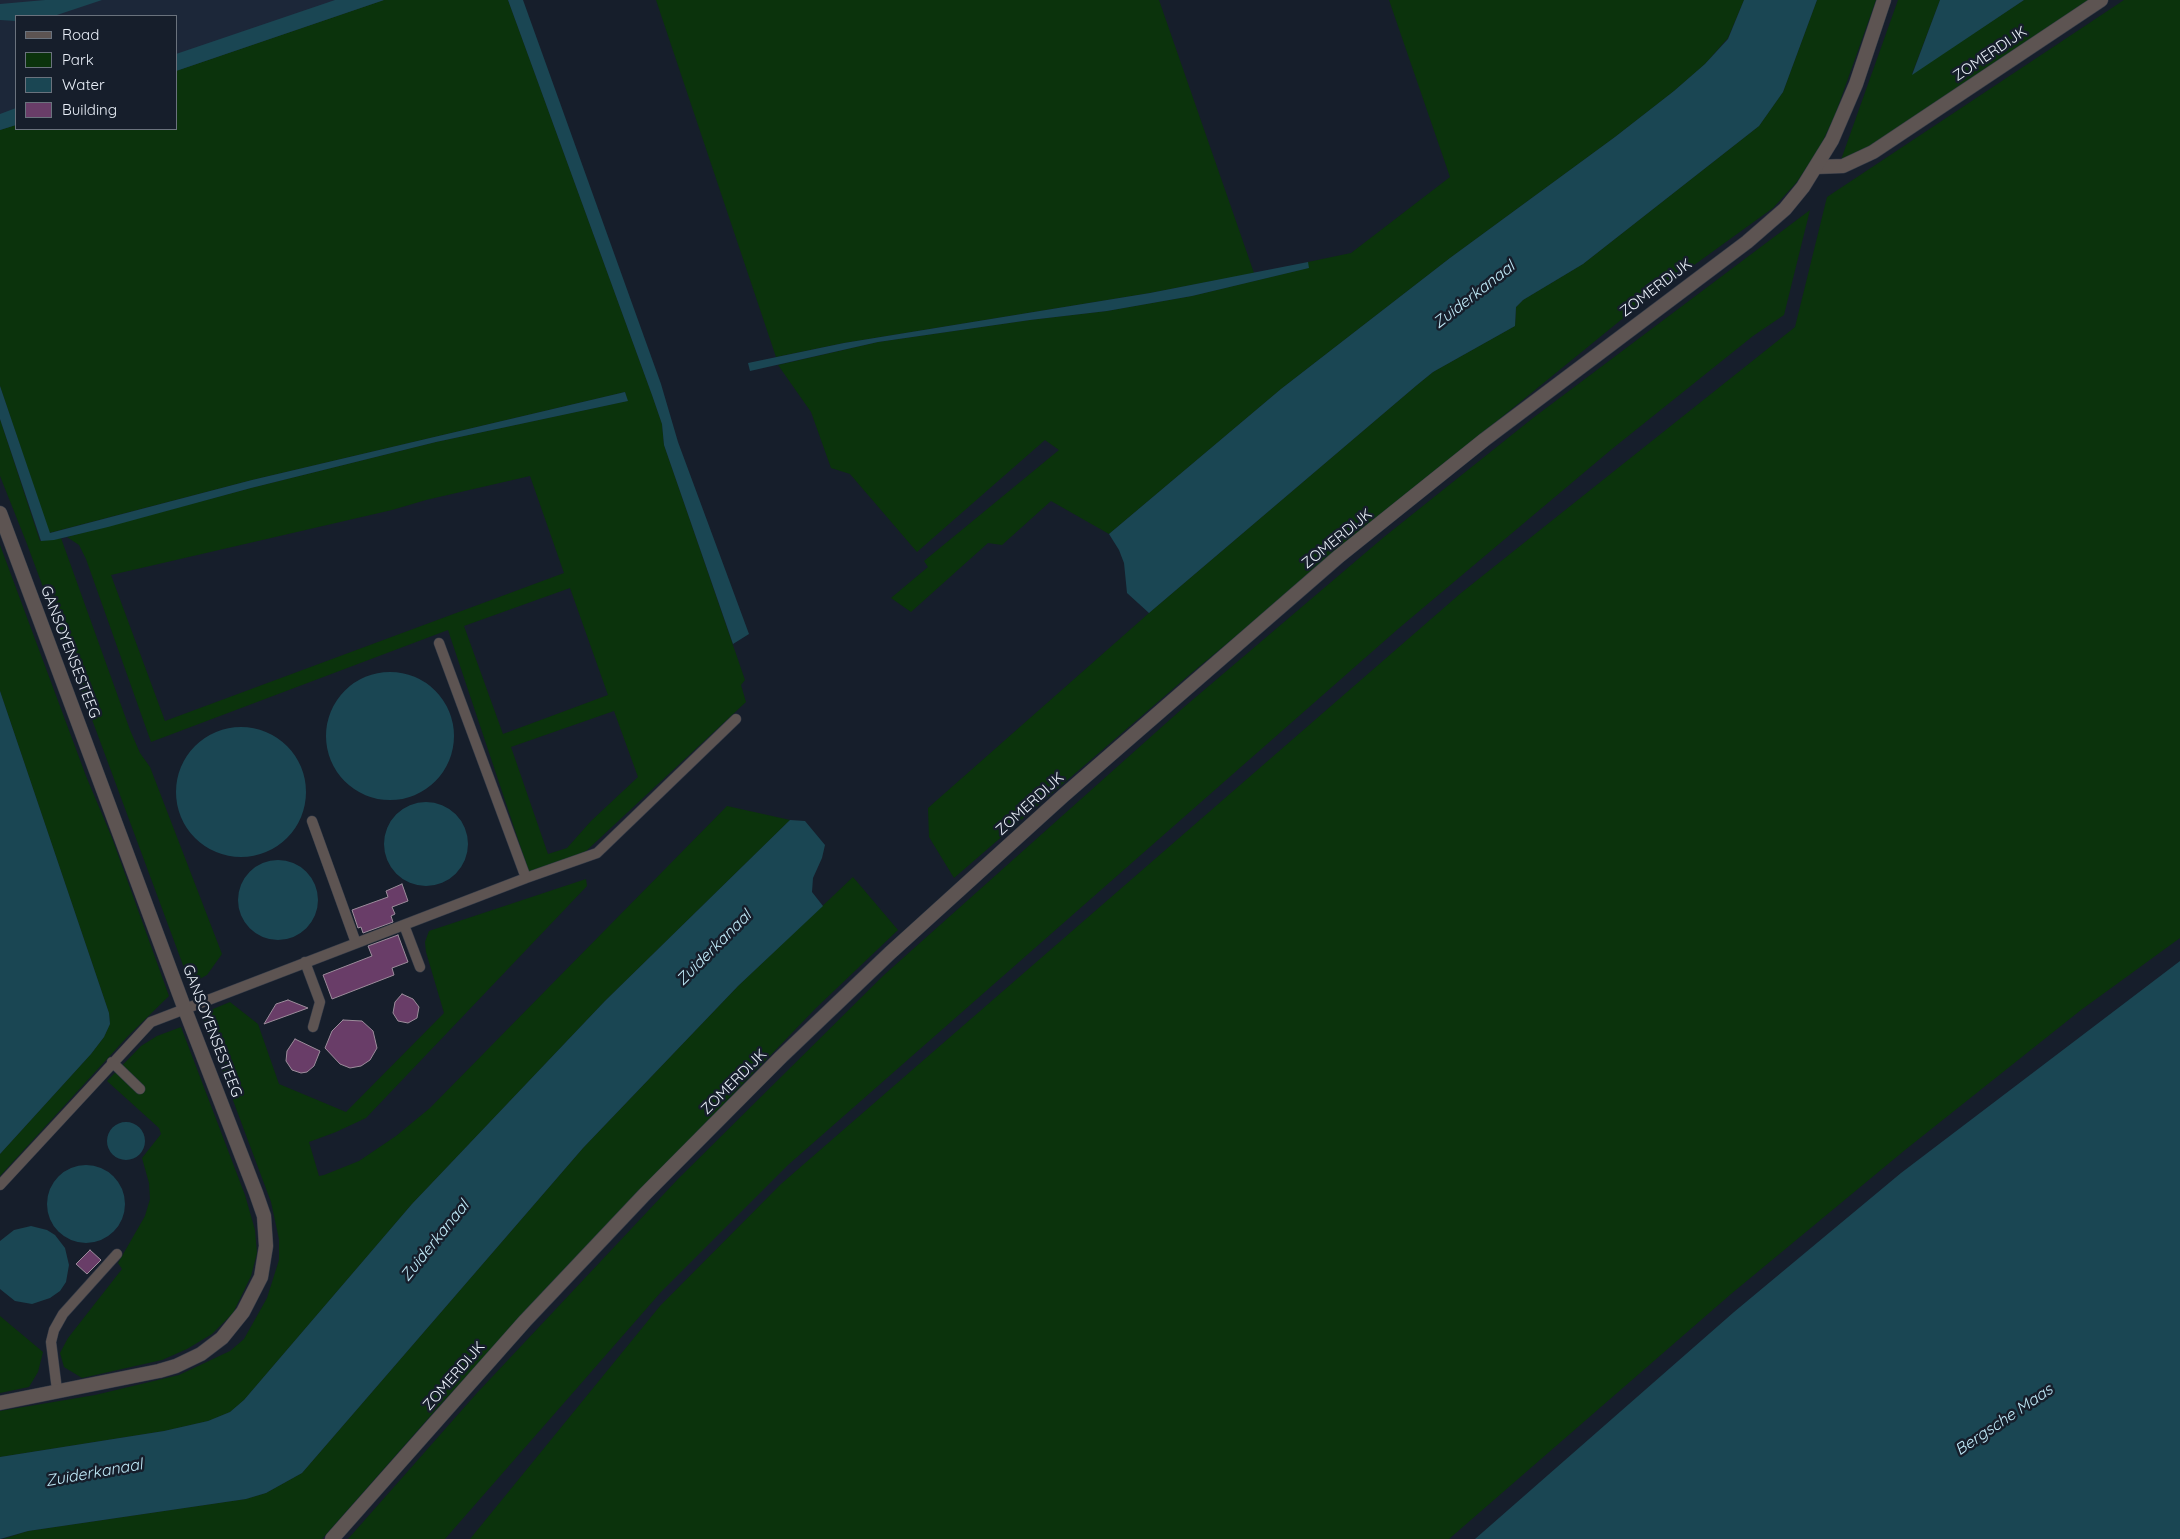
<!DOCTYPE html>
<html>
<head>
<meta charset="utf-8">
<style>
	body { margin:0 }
	#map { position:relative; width:2180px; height:1539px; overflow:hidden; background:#161e2b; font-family:Quicksand,sans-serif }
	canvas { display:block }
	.legend { position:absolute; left:15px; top:15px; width:162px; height:115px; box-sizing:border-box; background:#161e2b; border:1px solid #6a727d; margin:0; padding:6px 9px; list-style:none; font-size:15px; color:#e9eff8 }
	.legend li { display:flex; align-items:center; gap:10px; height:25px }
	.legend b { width:25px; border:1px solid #6a727d }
</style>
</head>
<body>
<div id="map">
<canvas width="2180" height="1539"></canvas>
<ul class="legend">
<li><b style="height:6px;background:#5d5452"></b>Road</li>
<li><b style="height:14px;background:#0b330c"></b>Park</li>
<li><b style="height:14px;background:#1a4653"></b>Water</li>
<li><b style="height:14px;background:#693d68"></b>Building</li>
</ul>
</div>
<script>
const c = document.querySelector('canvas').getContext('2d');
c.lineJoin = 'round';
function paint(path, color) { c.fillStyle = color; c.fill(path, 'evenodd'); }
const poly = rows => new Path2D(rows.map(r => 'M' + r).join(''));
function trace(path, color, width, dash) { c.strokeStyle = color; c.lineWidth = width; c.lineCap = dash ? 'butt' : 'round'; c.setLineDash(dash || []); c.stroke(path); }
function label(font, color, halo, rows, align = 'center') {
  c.font = font + ' Quicksand,sans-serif'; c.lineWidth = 5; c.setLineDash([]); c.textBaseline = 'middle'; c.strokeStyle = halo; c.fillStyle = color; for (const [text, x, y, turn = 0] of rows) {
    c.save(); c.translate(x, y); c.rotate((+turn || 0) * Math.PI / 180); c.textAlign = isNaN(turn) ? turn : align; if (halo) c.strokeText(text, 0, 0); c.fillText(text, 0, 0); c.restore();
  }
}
paint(poly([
	[0,0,436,0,176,92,176,16,16,16,16,129,0,154]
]), '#1c2739');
paint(poly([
	[384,0,508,0,652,395,662,424,664,445,745,680,741,685,746,702,569,867,531,878,448,630,151,742,86,559,79,545,67,537,251,488,436,442,627,401,625,392,252,480,49,533,0,386,0,130,16,125,16,129,176,129,176,71],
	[530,476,564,573,165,721,111,575,392,510,426,500],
	[570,588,608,695,503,734,464,626],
	[614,711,638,777,591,821,567,848,548,854,511,747],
	[656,0,1159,0,1254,273,1150,293,844,343,776,357],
	[1389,0,1744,0,1728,38,1705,64,1674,91,1615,137,1450,258,1281,389,1109,534,1051,501,1002,545,988,543,911,612,891,598,928,567,924,561,1059,450,1045,440,917,552,850,474,831,468,811,412,778,365,878,342,1030,320,1107,311,1192,296,1308,268,1308,262,1351,253,1450,177],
	[1817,0,1876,0,1835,115,1818,151,1796,183,1773,208,1643,302,1384,513,1189,675,954,878,929,837,928,808,1149,613,1417,385,1433,372,1515,326,1516,307,1523,300,1583,264,1759,126,1783,92],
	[1898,0,1940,0,1912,74,2024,0,2097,0,1837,171],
	[2124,0,2180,0,2180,938,2081,1010,1905,1150,1731,1294,1449,1539,470,1539,660,1306,781,1184,1461,593,1795,327,1827,197],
	[1810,210,1784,315,1753,336,1612,449,1398,629,788,1165,661,1292,445,1539,348,1539,477,1393,678,1179,884,975,1183,708,1384,537,1533,418],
	[0,419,40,541,61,538,130,730,140,753,150,767,222,954,207,975,190,984,27,544,0,476],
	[0,545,86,776,112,838,169,996,128,1036,0,1176,0,1154,91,1054,104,1037,110,1024,109,1013,0,691],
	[727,806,790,820,605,1001,412,1204,244,1400,230,1412,208,1421,164,1431,0,1457,0,1411,95,1395,179,1375,230,1351,244,1339,267,1298,279,1260,279,1239,271,1202,203,1020,213,1009,230,1002,258,1024,279,1084,346,1112,444,1013,426,952,425,942,429,931,586,879,587,886,366,1118,336,1132,309,1142,319,1176,324,1175,359,1161,396,1136,430,1108],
	[853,877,898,930,816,1008,637,1194,440,1405,322,1539,3,1539,28,1531,246,1499,266,1493,302,1473,583,1148,738,986],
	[181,1027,245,1195,255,1230,257,1253,251,1276,233,1313,212,1334,187,1349,162,1360,82,1378,64,1367,60,1353,68,1338,122,1269,118,1263,145,1216,150,1199,149,1183,142,1158,161,1134,159,1128,107,1081,141,1046,157,1036],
	[0,1316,43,1352,38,1372,29,1387,0,1393]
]), '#0b330c');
paint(poly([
	[45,0,102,0,54,16,16,16,16,21,0,20,0,4],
	[335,0,384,0,176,71,176,54],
	[508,0,523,0,661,384,678,442,749,634,733,644,664,445,662,424,652,395],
	[1744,0,1817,0,1783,92,1759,126,1583,264,1523,300,1516,307,1515,326,1433,372,1417,385,1149,613,1127,593,1124,563,1119,550,1109,534,1281,389,1450,258,1615,137,1674,91,1705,64,1728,39],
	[1940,0,2024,0,1912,75],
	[16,108,16,125,0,130,0,114],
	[1308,262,1309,268,1192,296,1107,311,1030,320,878,342,750,371,748,363,844,343,1150,293],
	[0,386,50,533,252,480,625,392,628,401,436,442,251,488,108,527,54,540,41,541,0,419],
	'326 736a64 64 0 1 1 128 0a64 64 0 1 1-128 0Z',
	[0,691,109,1013,110,1024,104,1037,91,1054,0,1154],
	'176 792a65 65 0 1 1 130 0a65 65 0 1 1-130 0Z',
	'384 844a42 42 0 1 1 84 0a42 42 0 1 1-84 0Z',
	[790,820,805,821,825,845,822,858,813,878,812,892,823,906,738,986,583,1148,302,1473,266,1493,246,1499,28,1531,0,1539,0,1457,164,1431,208,1421,230,1412,244,1400,412,1204,605,1001],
	'238 900a40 40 0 1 1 80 0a40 40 0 1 1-80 0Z',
	[2180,961,2180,1539,1475,1539,1734,1312,1901,1173],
	'107 1141a19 19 0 1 1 38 0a19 19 0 1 1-38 0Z',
	'47 1204a39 39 0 1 1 78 0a39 39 0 1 1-78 0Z',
	[31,1226,47,1230,55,1235,65,1248,69,1265,66,1282,60,1291,50,1298,32,1304,15,1301,0,1289,0,1241,14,1230]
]), '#1a4653');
const building = poly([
	[402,884,408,901,392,907,395,914,391,916,393,922,363,933,361,927,358,928,352,910,388,897,386,891,402,884],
	[398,935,408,962,392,968,394,975,332,999,323,975,372,956,368,946,398,935],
	[402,994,413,999,419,1007,417,1018,408,1023,398,1021,393,1013,395,1002,402,994],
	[288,1000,308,1008,264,1024,276,1004,288,1000],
	[343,1020,362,1021,373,1031,377,1048,370,1060,361,1066,350,1068,340,1064,325,1048,332,1031,343,1020],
	[295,1039,320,1051,314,1066,307,1072,301,1073,292,1070,286,1061,287,1051,295,1039],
	[90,1250,101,1260,87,1274,76,1264,90,1250]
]);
paint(building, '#693d68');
trace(building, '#9d8d9c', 1);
const service = poly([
	[312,821,356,943],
	[526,878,597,853,736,719],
	[404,925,420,967],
	[305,962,320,1002,313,1027],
	[112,1062,140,1089],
	[0,1185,151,1022,526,878,439,643],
	[57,1390,51,1342,54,1330,63,1314,117,1254]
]);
const minor = poly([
	[1816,167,1843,166,1873,152,2101,0]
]);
const tertiary = poly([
	[0,513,184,1007,256,1193,264,1216,266,1246,261,1277,243,1312,222,1338,201,1354,176,1366,159,1371,0,1403],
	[332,1539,525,1321,645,1194,781,1057,890,953,1063,796,1338,557,1484,440,1747,242,1785,209,1803,187,1832,140,1856,84,1884,0]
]);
trace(service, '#343b48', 11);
trace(minor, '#343b48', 15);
trace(tertiary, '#343b48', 15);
trace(service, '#5d5452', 10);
trace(minor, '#5d5452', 14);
trace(tertiary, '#5d5452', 14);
label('15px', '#e9eff8', '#161e2b', [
	["ZOMERDIJK",1990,54,-34],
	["ZOMERDIJK",1656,288,-37],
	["ZOMERDIJK",1337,539,-39],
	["GANSOYENSESTEEG",70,652,69],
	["ZOMERDIJK",1030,804,-42],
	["GANSOYENSESTEEG",212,1031,69],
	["ZOMERDIJK",734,1082,-45],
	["ZOMERDIJK",454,1376,-49]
]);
label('italic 16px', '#c1ebf9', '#161e2b', [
	["Zuiderkanaal",1474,295,-38],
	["Zuiderkanaal",714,948,-45],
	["Zuiderkanaal",435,1241,-51],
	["Bergsche Maas",2004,1420,-34],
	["Zuiderkanaal",94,1473,-10]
]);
</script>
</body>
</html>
